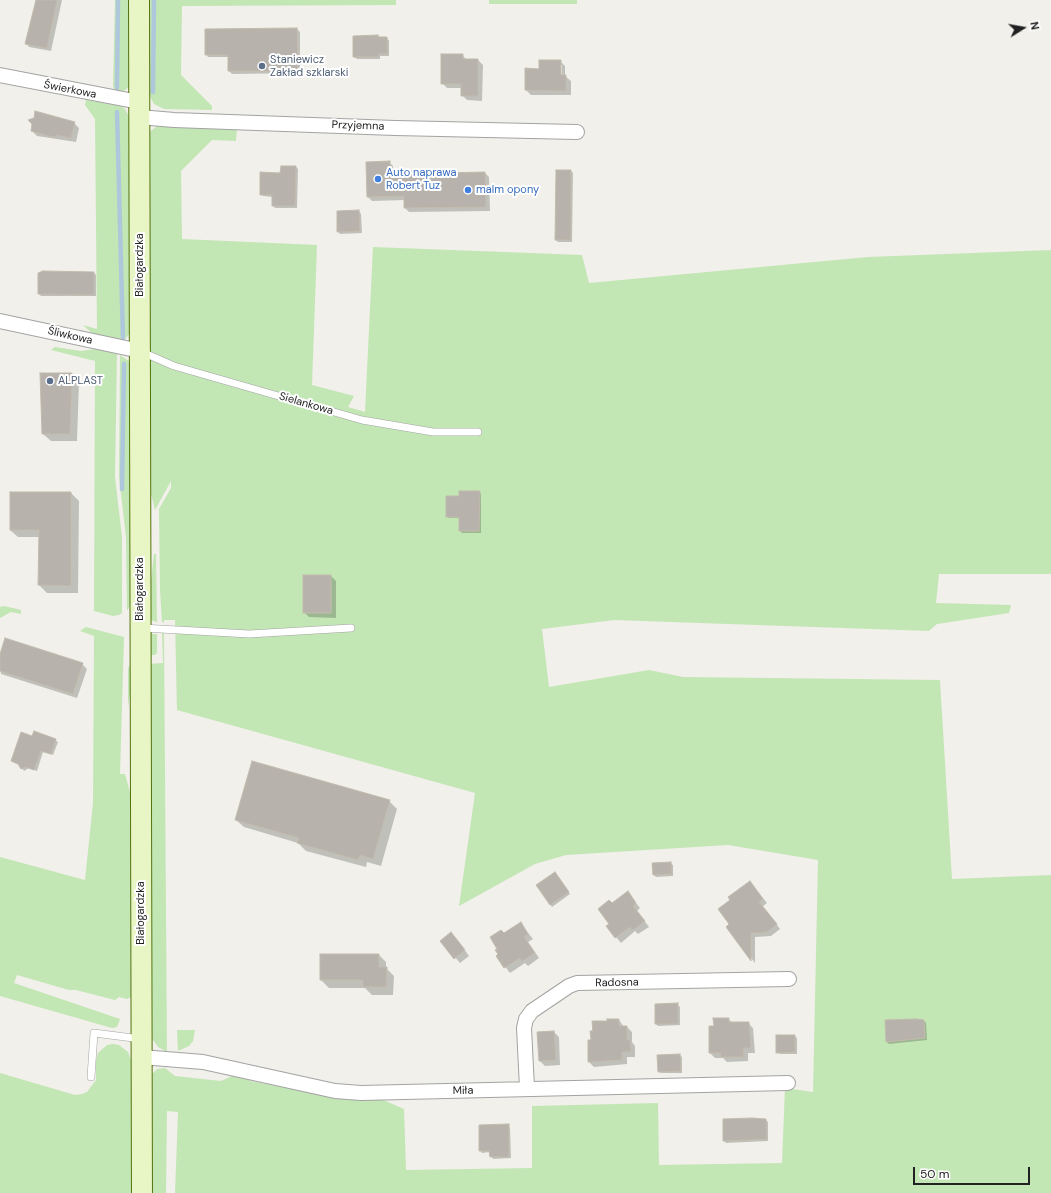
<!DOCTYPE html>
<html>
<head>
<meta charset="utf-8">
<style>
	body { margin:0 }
	#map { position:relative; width:1051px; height:1193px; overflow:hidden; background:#f1f0ea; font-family:"DM Sans",sans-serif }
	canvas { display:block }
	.north { position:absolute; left:1003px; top:8px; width:40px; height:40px; -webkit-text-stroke:3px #fff; paint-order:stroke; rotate:79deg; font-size:11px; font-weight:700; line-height:16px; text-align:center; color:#222 }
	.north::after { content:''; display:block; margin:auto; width:14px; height:18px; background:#222; clip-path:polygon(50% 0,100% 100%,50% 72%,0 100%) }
	.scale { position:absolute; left:913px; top:1167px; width:117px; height:18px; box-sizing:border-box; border:2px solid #222; border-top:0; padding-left:5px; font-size:12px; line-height:14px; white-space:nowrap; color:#222; -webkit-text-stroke:3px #fff; paint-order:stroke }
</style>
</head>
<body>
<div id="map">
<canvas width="1051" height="1193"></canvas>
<div class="north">N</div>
<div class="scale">50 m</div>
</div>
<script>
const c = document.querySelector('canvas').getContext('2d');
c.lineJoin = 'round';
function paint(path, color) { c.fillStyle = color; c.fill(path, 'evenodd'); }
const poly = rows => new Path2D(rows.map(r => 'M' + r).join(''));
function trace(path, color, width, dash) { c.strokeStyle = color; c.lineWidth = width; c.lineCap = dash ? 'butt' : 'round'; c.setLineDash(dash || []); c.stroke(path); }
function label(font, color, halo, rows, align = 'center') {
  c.font = font + ' "DM Sans",sans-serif'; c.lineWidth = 4; c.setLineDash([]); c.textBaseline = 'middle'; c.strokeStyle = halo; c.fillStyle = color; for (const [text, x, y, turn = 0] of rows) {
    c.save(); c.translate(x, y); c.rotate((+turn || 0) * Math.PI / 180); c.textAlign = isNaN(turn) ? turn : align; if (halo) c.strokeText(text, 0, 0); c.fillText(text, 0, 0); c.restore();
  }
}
paint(poly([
	[115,0,131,0,131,81,129,87,121,93,115,91,113,86],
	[146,0,396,0,396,5,182,6,181,75,212,106,212,110,164,109,154,104,148,93],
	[489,0,577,0,577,4,489,4],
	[86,100,121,106,125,109,131,120,132,330,127,337,121,341,96,337,83,325,97,329,95,119,85,105],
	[157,126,237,127,236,141,212,140,181,171,182,239,317,245,312,385,354,396,348,407,365,412,373,247,582,255,589,283,868,257,1051,250,1051,574,939,574,936,603,1011,605,1009,613,937,624,929,631,614,620,542,629,549,687,649,670,683,677,940,680,952,879,1051,875,1051,1193,175,1193,178,1112,167,1111,166,1193,148,1193,151,1075,157,1069,165,1068,175,1076,221,1081,234,1075,250,1078,250,1081,334,1097,381,1099,404,1109,406,1170,532,1168,532,1106,658,1103,659,1165,782,1163,785,1088,813,1092,818,860,728,845,566,855,535,864,459,906,475,793,177,710,175,620,164,620,164,623,162,622,160,590,159,509,171,488,171,481,155,510,147,478,146,135],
	[55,347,81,351,96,349,117,354,115,477,122,537,122,613,119,615,113,616,94,611,95,361,51,350],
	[120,355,129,361,132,370,132,601,127,611,126,537,119,477],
	[154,554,156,554,157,622,151,620,150,617,147,616],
	[4,606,21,610,21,614,11,612,0,618,0,607],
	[86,627,124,637,120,774,125,774,133,803,133,983,131,997,127,999,119,997,115,1000,76,990,69,990,17,975,14,983,120,1019,117,1027,112,1028,0,996,0,857,85,880,93,803,94,636,80,631],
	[162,633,164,633,167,1052,158,1047,151,1037,147,664,163,663],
	[151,634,157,634,157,653,155,655,147,655,147,638,151,637],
	[131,664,133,672,128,707,128,668],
	[177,1030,195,1030,193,1041,189,1046,178,1051],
	[113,1044,119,1045,128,1052,133,1066,134,1193,0,1193,0,1073,75,1095,82,1094,87,1092,96,1080,96,1061,98,1053,107,1045]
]), '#c3e6b5');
paint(poly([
	[37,0,62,0,51,51,29,47,26,43],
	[297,29,300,32,300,73,232,74,229,71,229,57,208,57,206,54,206,30],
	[378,36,389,40,389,56,380,56,380,59,357,59,354,57,354,37],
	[462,55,467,60,478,60,483,65,482,101,467,100,462,95,462,88,447,88,442,83],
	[560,61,565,66,565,76,571,81,571,95,531,95,526,90,540,70],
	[560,65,562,65,562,80,560,80],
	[74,123,79,128,76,142,37,136,32,131],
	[389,162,393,166,393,172,438,171,441,174,485,173,489,177,490,211,409,212,405,208,405,200,372,201,368,197],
	[296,167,298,169,297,208,275,208,273,206,273,197,263,196,261,194,281,174],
	[557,171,571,171,573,173,572,242,558,242,556,240],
	[359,211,361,214,362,233,340,234,338,231],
	[94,273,96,275,96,296,41,296,39,294,39,274],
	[71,374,79,382,77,441,51,441,43,434],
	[479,492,481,494,481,533,462,533,460,531,460,518,449,518,447,516,460,497],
	[71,493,79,501,78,593,47,593,39,585,40,537,18,537,10,530],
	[331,576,336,581,336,618,309,617,304,612],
	[0,657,82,664,87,669,77,698,1,674],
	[32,738,55,740,58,742,53,755,43,752,37,771,29,768,24,771,20,765,12,761],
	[389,801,397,809,381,866,367,862,366,867,306,851,298,843,244,827,236,820],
	[670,863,673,865,673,876,656,877,654,875],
	[555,873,570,894,552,907,550,904],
	[750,882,767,903,763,906,780,929,771,936,755,937,755,963,727,927,730,924,731,900],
	[628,893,640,908,637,911,649,927,638,934,635,931,621,943,607,926,611,924],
	[520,923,533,939,528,942,539,958,528,966,525,963,510,973,497,956,499,955,504,934],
	[456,938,469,956,460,963,441,941],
	[379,955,386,962,386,968,394,976,393,995,372,995,365,988,329,988,321,980],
	[677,1004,680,1007,680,1025,658,1026,656,1024],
	[728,1019,733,1023,748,1023,753,1028,755,1053,748,1053,748,1061,727,1062,723,1058,715,1058,710,1053,715,1027],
	[619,1020,624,1027,627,1027,632,1032,632,1042,635,1046,635,1057,627,1057,627,1064,594,1067,589,1062,593,1022],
	[924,1021,926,1023,927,1040,889,1044,887,1042],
	[554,1032,559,1037,560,1065,545,1066,540,1061],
	[794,1036,797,1038,797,1054,780,1054,777,1052],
	[680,1055,682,1057,682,1073,661,1073,659,1071],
	[766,1120,768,1122,768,1141,726,1143,724,1141],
	[508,1125,510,1128,511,1158,493,1159,490,1152,482,1153,480,1150]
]), '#0003');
trace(poly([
	[117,88,118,0],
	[153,92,154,0],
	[117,112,123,339],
	[122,489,124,364]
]), '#aec7db', 4.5);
const building = poly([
	[36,0,57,0,47,48,25,44,36,0],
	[297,28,298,71,228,71,228,55,205,55,205,29,297,28],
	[378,35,378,37,387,37,388,54,378,54,379,57,353,57,353,36,378,35],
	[441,54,463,54,463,59,478,59,478,96,461,96,461,84,441,84,441,54],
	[539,60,561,60,561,75,566,75,566,91,525,90,525,68,539,69,539,60],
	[35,111,75,122,71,138,57,135,57,137,49,136,31,131,32,124,28,120,34,118,35,111],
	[390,161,390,171,439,170,439,173,485,172,486,207,404,208,404,196,367,197,366,162,390,161],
	[281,166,296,166,295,206,272,206,272,195,260,195,260,172,280,173,281,166],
	[556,170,571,170,571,240,555,240,556,170],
	[359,210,360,231,337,232,337,211,359,210],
	[43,271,94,272,94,295,38,294,38,273,43,271],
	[40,373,72,373,70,434,42,434,40,373],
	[459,491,480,491,479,531,459,531,459,517,446,517,446,496,459,496,459,491],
	[10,492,71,492,71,586,38,585,39,530,10,530,10,492],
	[303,575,331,575,331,613,303,613,303,575],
	[5,638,83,663,73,694,0,671,0,654,5,638],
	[34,731,56,739,51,754,41,751,34,770,26,767,21,769,18,764,11,761,21,732,32,736,34,731],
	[252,761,390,800,373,859,360,855,358,860,297,843,299,838,235,820,252,761],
	[671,862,672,874,653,875,652,863,671,862],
	[555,872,569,892,550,905,536,885,555,872],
	[750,881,763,899,759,902,777,924,767,932,751,933,751,961,726,927,729,924,718,909,730,900,728,897,750,881],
	[628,891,636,903,633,906,645,921,633,930,630,927,615,938,606,926,609,924,598,909,609,900,612,903,628,891],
	[521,922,528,934,524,937,535,953,522,961,520,958,504,968,496,956,498,954,495,950,497,949,490,937,501,930,504,933,521,922],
	[451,932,465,950,454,959,440,941,451,932],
	[320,954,379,954,379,967,387,967,386,987,363,987,363,980,320,980,320,954],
	[678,1003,678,1024,655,1024,655,1004,678,1003],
	[713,1018,729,1018,729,1022,749,1022,751,1048,743,1048,744,1057,721,1057,720,1053,709,1053,709,1026,714,1026,713,1018],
	[607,1019,619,1019,619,1026,627,1026,627,1040,630,1040,631,1052,622,1052,622,1060,588,1062,588,1040,591,1040,590,1031,593,1031,592,1021,607,1021,607,1019],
	[916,1019,924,1020,925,1038,886,1042,885,1020,916,1019],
	[554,1031,556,1060,539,1061,537,1032,554,1031],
	[776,1035,795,1035,795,1052,776,1053,776,1035],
	[680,1054,681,1071,658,1072,657,1055,680,1054],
	[752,1118,766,1119,767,1139,723,1141,723,1119,752,1118],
	[509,1124,509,1157,490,1157,489,1151,479,1151,479,1125,509,1124]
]);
paint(building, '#b7b3ac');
trace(building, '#c2bbad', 1);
const lane = poly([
	[142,352,174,366,362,420,433,432,478,432],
	[142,628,249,634,351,628],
	[91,1077,94,1033,141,1039]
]);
const street = poly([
	[0,75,139,102],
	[139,117,174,120,395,128,577,132],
	[0,321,140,351],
	[141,1057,203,1062,335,1091,361,1093,788,1083],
	[527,1088,524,1028,526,1019,532,1011,569,986,577,983,789,979]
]);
const secondary = poly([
	[139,0,142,1193]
]);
trace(lane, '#a3a3a3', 8);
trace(street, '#a3a3a3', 16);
trace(secondary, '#53730f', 22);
trace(lane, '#fff', 7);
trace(street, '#fff', 14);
trace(secondary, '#e8f5c4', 20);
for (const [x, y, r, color] of [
	[262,66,4,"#5c6f8a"],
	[378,179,4,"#3f7fe0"],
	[468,190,4,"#3f7fe0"],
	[50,381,4,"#5c6f8a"]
]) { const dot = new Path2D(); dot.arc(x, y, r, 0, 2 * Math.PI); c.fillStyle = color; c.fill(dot); trace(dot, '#fff', 1.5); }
label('11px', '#4e5e75', '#fff', [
	["Staniewicz",270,60],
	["Zakład szklarski",270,73],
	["ALPLAST",58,381]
], 'left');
label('11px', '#222', '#fff', [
	["Świerkowa",70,90,11],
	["Przyjemna",358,126,2],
	["Białogardzka",140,265,-90],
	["Śliwkowa",70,336,13],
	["Sielankowa",306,404,16],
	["Białogardzka",140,589,-90],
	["Białogardzka",141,913,-90],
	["Radosna",617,983,-1],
	["Miła",463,1091,-1]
]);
label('11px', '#366cbe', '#fff', [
	["Auto naprawa",386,173],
	["Robert Tuz",386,186],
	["malm opony",476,190]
], 'left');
</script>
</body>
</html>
